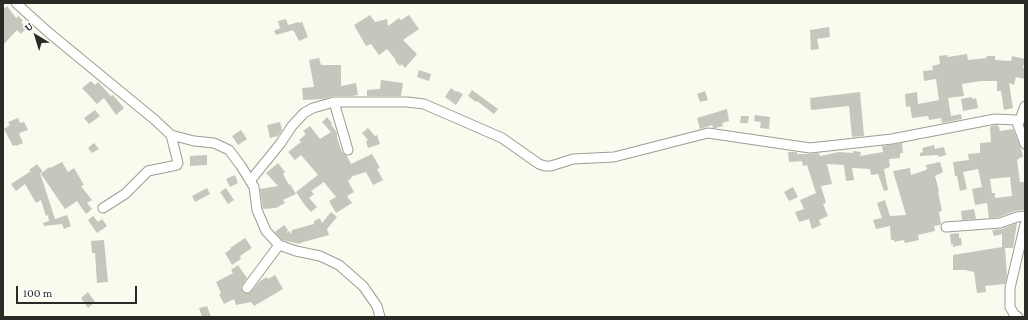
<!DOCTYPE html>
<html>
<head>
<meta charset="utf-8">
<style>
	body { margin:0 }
	#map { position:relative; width:1028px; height:320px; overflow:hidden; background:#fafaef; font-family:"Crimson Pro",serif }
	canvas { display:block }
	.frame { position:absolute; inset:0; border:4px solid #2a2a26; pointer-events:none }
	.north { position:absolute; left:16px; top:16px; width:40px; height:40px; -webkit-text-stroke:3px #fff; paint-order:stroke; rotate:322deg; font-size:11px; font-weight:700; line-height:16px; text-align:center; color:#2a2a26 }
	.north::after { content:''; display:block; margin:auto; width:14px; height:18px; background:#2a2a26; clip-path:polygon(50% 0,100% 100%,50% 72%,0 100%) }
	.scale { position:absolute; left:16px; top:286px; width:121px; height:18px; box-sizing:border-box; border:2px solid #2a2a26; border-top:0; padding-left:5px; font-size:12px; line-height:14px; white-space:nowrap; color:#2a2a26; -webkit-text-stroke:3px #fff; paint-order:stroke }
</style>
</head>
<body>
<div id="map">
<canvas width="1028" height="320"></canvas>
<div class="frame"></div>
<div class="north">U</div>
<div class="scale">100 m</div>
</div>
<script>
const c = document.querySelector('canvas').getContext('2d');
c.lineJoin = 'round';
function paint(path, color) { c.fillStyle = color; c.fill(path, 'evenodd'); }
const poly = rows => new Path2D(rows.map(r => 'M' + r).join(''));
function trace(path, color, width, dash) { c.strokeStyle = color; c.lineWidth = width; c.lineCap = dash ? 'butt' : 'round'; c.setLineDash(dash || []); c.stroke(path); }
paint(poly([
	[7,6,16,18,19,16,23,21,21,22,26,28,21,34,17,30,3,45,3,10],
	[370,15,375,22,387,19,388,26,399,18,401,20,409,15,419,29,403,40,417,54,405,68,402,64,400,66,395,61,396,60,387,49,379,55,371,44,366,46,354,25],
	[286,19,288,25,299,22,299,23,302,22,308,37,299,41,294,31,293,32,293,30,276,35,274,31,280,28,278,21],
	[829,27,830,37,817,39,819,49,811,50,810,30],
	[967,54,968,60,987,58,986,56,995,56,995,60,1011,61,1012,56,1025,59,1023,68,1025,68,1025,79,1016,77,1014,85,1009,83,1013,108,1004,110,1001,91,997,91,997,81,981,81,962,84,964,96,948,98,951,116,961,114,962,119,942,123,941,118,929,120,928,116,912,118,910,106,906,107,905,94,917,92,918,104,939,100,936,79,924,81,923,71,933,70,932,66,940,64,939,56,947,55,948,57],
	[319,58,321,65,341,65,341,86,356,83,358,95,352,96,334,96,323,99,303,100,302,88,314,87,309,60],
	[419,70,431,74,429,81,417,77],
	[381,80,403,83,401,96,367,96,367,90,380,89],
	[91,81,95,85,98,82,111,96,113,95,124,108,116,115,104,98,97,104,82,88],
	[451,88,456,92,457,91,463,94,456,105,445,97],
	[472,90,498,109,494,114,477,101,476,102,468,96],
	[705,91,708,100,700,102,697,94],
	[860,92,864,136,852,137,849,106,811,110,810,98],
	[972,97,972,99,976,98,978,108,963,111,961,99],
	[727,109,729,121,722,123,723,126,716,128,713,128,712,125,700,129,697,118],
	[95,110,100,116,89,124,84,118],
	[755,115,770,117,769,129,760,128,761,122,754,121],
	[741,116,749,116,748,123,740,123],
	[327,117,332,123,331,124,337,133,337,138,342,152,347,156,351,164,372,154,380,168,377,169,383,180,373,185,366,172,353,176,348,181,354,192,347,196,352,203,336,213,329,201,336,197,324,182,311,191,314,194,309,198,317,207,311,212,304,204,296,192,318,175,301,155,295,160,288,152,301,142,299,140,306,134,303,131,310,126,320,139,331,132,322,122],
	[18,118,20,123,24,122,28,130,19,133,23,143,16,146,16,145,13,146,4,129,10,125,8,122],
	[280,122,282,130,278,136,270,138,267,125],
	[998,125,998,127,999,127,1000,131,1013,129,1021,149,1023,157,1019,158,1019,159,1017,160,1020,182,1025,182,1025,210,1015,211,999,217,989,218,987,203,975,205,972,189,982,187,978,169,963,172,967,189,960,191,957,176,955,176,953,162,969,160,968,154,980,153,980,143,991,142,990,128,991,126],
	[1010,177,1012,196,995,198,995,193,992,193,990,179],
	[368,128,375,136,377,135,380,144,368,148,366,141,368,140,362,133],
	[241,130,247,139,238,145,232,136],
	[94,143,99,149,92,153,88,148],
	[902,143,903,153,900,153,900,158,889,159,890,167,884,169,888,190,884,191,878,174,871,175,870,169,852,168,854,180,846,181,844,165,827,164,832,184,821,186,826,203,823,204,828,216,819,220,821,225,812,229,809,219,799,222,795,212,804,209,800,200,816,193,807,165,803,166,802,161,789,162,788,152,797,152,797,154,809,154,819,153,820,156,839,152,853,153,853,151,861,152,860,156,883,152,882,146],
	[934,145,935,149,944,147,946,155,939,157,938,155,920,156,920,153,923,152,922,148],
	[207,155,207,165,190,166,190,156],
	[62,162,68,172,74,168,84,185,81,186,92,200,87,203,92,209,86,214,77,201,65,209,41,174,49,167,50,168],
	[940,162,943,172,935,176,939,191,938,192,942,211,939,212,941,224,940,225,934,226,935,231,918,235,919,240,905,243,904,240,894,242,894,240,891,240,890,226,876,229,873,220,882,218,877,203,885,200,890,216,906,215,893,171,910,168,911,175,926,170,927,169,926,165],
	[278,163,285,172,283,174,289,185,290,184,296,194,283,200,285,203,276,208,263,209,260,189,278,186,266,173],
	[37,164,43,172,40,173,55,219,67,215,71,226,64,229,62,224,44,226,43,223,49,221,48,215,46,216,41,200,36,203,25,184,16,191,11,184,31,171,29,170],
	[235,175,238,183,230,187,226,179],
	[793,187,798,197,789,201,784,192],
	[207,188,210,194,195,202,192,196],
	[226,188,234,200,228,204,220,192],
	[974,209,976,219,962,220,961,211],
	[331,212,337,217,327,229,329,235,300,243,300,244,282,240,275,232,284,225,288,230,286,233,289,231,291,234,292,230,314,224,314,221,320,218,322,223],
	[93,216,98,222,102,219,107,226,97,233,88,220],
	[1017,223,1013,248,1005,248,1007,276,1005,284,985,286,986,292,977,293,974,272,965,270,953,270,953,255,1002,247,1002,234,994,236,992,230,1002,229],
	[959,233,959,238,961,238,962,245,953,247,953,244,951,245,950,234],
	[245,238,252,248,240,256,241,259,232,265,225,253,231,249,230,248],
	[104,240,108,282,97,283,95,253,92,253,91,241],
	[238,265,247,278,241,287,244,293,250,293,260,281,267,277,268,279,275,275,283,289,254,306,251,302,236,305,234,299,224,304,219,294,221,293,216,282,233,273,231,270],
	[88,292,95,302,88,308,81,298],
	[207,306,211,317,202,317,199,308]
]), '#c6c6bc');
const street = poly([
	[16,3,48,32,155,120,171,135,194,141,214,143,229,150,241,166,254,187,257,210,266,231,279,245,296,251,320,256,339,265,363,286,377,306,380,317],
	[334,102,407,102,424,104,502,138,539,164,545,166,551,166,573,159,614,157,708,133,810,148,892,139,995,119,1016,120,1025,144],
	[1018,125,1025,106],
	[250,181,280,144,292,126,304,113,313,108,334,102,348,150],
	[103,208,125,194,148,171,177,165,178,163,171,135],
	[946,227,1000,223,1017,217,1025,216],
	[247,288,279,245],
	[1018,317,1014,314,1010,307,1010,288,1025,224]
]);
trace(street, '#9d9d93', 11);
trace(street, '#fff', 9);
</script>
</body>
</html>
